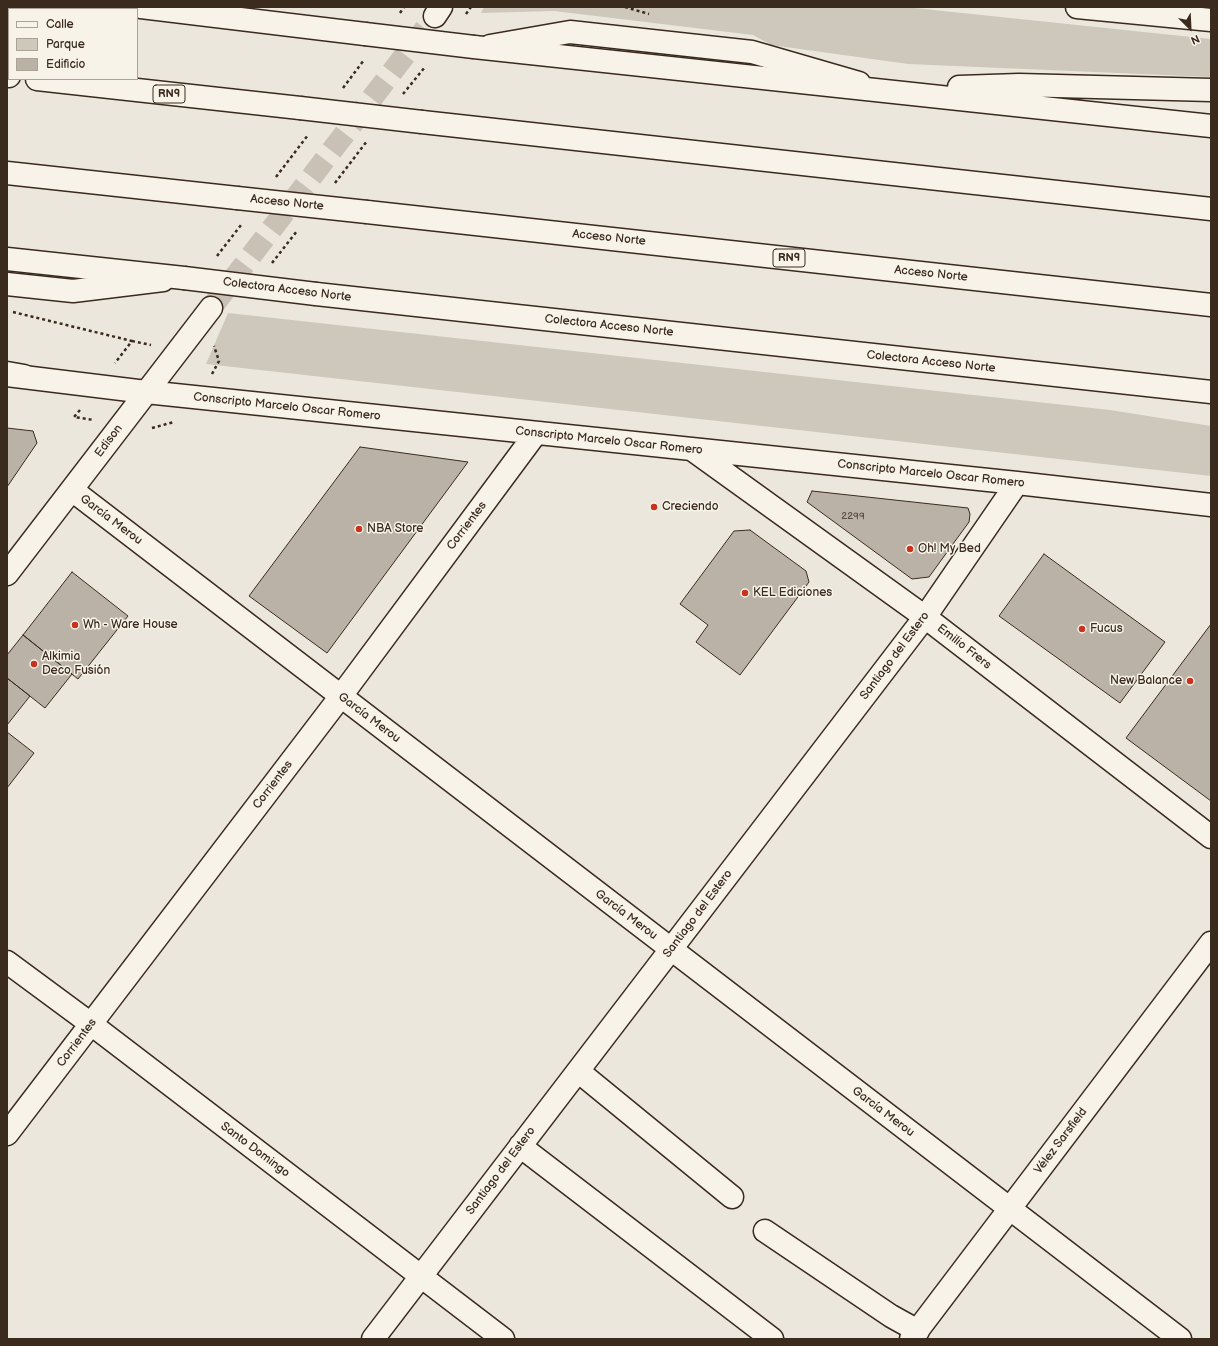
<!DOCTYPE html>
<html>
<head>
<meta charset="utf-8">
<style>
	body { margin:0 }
	#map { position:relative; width:1218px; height:1346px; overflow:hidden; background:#ece7dc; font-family:"Balsamiq Sans",sans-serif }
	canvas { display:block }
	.frame { position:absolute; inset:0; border:8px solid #3b2a1e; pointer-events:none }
	.legend { position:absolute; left:8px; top:8px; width:130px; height:72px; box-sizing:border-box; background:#f7f3e8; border:1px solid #aca397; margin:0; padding:5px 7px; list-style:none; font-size:12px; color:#3b2a1e }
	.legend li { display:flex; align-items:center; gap:8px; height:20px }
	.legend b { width:20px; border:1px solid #aca397 }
	.north { position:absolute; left:1170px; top:8px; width:40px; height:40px; -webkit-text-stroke:3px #f7f3e8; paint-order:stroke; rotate:156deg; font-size:11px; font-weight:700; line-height:16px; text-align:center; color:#3b2a1e }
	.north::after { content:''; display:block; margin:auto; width:14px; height:18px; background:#3b2a1e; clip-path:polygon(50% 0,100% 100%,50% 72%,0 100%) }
</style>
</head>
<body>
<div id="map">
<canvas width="1218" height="1346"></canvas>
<div class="frame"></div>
<ul class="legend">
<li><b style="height:5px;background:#f7f3e8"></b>Calle</li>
<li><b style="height:11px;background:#cec8bc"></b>Parque</li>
<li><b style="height:11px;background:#bab2a7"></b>Edificio</li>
</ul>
<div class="north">N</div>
</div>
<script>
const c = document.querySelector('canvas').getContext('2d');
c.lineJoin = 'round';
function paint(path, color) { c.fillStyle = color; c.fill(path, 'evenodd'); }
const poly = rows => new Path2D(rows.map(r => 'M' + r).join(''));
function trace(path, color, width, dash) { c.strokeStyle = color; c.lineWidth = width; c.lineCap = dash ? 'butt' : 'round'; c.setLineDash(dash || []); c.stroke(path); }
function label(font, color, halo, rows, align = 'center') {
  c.font = font + ' "Balsamiq Sans",sans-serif'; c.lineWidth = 3; c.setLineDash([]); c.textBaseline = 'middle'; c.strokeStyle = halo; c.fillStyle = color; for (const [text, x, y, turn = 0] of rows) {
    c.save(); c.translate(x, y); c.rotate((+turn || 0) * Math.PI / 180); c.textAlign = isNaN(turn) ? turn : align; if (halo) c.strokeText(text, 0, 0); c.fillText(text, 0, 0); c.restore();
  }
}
paint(poly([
	[484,7,905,7,1211,39,1211,77,908,64,771,45,753,35,554,11,481,13],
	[228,313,1110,410,1211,426,1211,476,206,364]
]), '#cec8bc');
const building = poly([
	[7,428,33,431,37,443,7,487,7,428],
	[360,447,468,462,327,653,249,596,360,447],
	[812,491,968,508,970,514,969,522,929,577,912,579,807,502,812,491],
	[750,530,806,571,809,582,740,675,696,642,708,625,680,604,734,531,750,530],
	[1044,554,1165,642,1120,703,999,616,1044,554],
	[72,572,128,616,78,679,23,635,72,572],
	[1211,624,1211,801,1126,738,1211,624],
	[23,635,72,674,45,708,7,678,7,655,23,635],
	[7,678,30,696,7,725,7,678],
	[7,732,34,753,7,788,7,732]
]);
paint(building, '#bab2a7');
trace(building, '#3b2a1e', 1);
trace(poly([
	[211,308,435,16]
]), '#c9c1b6', 22, [22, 11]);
const minor = poly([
	[1077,7,1211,20],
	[435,16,441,7],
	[490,46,570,32,752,52,859,83],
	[7,284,73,291,163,280],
	[7,375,146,392,1017,483,1211,505],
	[693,450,925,617,1211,837],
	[72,490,1180,1339],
	[7,574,211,308],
	[7,962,91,1024,503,1339],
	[578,1071,732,1197],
	[7,1134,341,696,536,433],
	[520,1146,772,1339],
	[765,1231,891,1316,918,1331],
	[373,1339,925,617,1017,483],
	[911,1339,1211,943]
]);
const highway = poly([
	[141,7,365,34],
	[474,47,1211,126],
	[7,76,9,76],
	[37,79,300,108],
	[959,87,1019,85,1211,90],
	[422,122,1211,209],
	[7,173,237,198],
	[367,212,1211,305],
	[7,259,184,278],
	[316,294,1211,392],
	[7,373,24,376]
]);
trace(minor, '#3b2a1e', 25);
trace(highway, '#3b2a1e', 25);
trace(poly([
	[625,7,649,14],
	[400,13,404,7],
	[466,14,471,7],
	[343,88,364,60],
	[403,94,425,67],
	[276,177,308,135],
	[335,183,367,141],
	[217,256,241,225],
	[272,263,297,231],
	[13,312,132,341,115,363],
	[132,341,151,345],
	[212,374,219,361,214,346],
	[80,410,74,417,94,420],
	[152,428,174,422]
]), '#3b2a1e', 2.5, [3, 3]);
trace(minor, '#f7f3e8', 22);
trace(highway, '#f7f3e8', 22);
const highwayBridge = poly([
	[365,34,474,47],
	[300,108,422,122],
	[237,198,367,212],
	[184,278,316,294]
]);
trace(highwayBridge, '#3b2a1e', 25, []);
trace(highwayBridge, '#f7f3e8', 22);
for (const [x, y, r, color] of [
	[654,507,4,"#c8321e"],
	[359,529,4,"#c8321e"],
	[910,549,4,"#c8321e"],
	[745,593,4,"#c8321e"],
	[75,625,4,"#c8321e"],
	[1082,629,4,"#c8321e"],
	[34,664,4,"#c8321e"],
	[1190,681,4,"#c8321e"]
]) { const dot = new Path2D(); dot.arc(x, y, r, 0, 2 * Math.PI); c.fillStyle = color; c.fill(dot); trace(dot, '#f7f3e8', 1.5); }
label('10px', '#5b4c40', null, [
	["2299",853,516]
]);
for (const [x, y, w] of [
	[169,94,32],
	[789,258,32]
]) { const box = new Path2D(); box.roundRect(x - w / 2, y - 9, w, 18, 3); c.fillStyle = '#f7f3e8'; c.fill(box); trace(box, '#3b2a1e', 1); }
label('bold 11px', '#3b2a1e', null, [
	["RN9",169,94],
	["RN9",789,258]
]);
label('12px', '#3b2a1e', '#f7f3e8', [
	["Acceso Norte",287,203,6],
	["Acceso Norte",609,238,6],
	["Acceso Norte",931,274,6],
	["Colectora Acceso Norte",287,290,7],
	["Colectora Acceso Norte",609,326,6],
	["Colectora Acceso Norte",931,362,6],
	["Conscripto Marcelo Oscar Romero",287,407,6],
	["Edison",109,441,-53],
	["Conscripto Marcelo Oscar Romero",609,441,6],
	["Conscripto Marcelo Oscar Romero",931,474,6],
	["García Merou",111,520,37],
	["Corrientes",467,526,-53],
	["Emilio Frers",964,647,38],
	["Santiago del Estero",895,656,-53],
	["García Merou",369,718,37],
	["Corrientes",273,785,-53],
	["Santiago del Estero",698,914,-53],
	["García Merou",626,915,37],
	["Corrientes",77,1043,-53],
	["García Merou",883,1112,37],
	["Vélez Sarsfield",1061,1141,-53],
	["Santo Domingo",255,1150,37],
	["Santiago del Estero",501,1171,-53]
]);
label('12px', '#3b2a1e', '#f7f3e8', [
	["Creciendo",662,507],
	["NBA Store",367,529],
	["Oh! My Bed",918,549],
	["KEL Ediciones",753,593],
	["Wh - Ware House",83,625],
	["Fucus",1090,629],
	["Alkimia",42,657],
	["Deco Fusión",42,671],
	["New Balance",1182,681,"right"]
], 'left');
</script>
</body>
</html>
